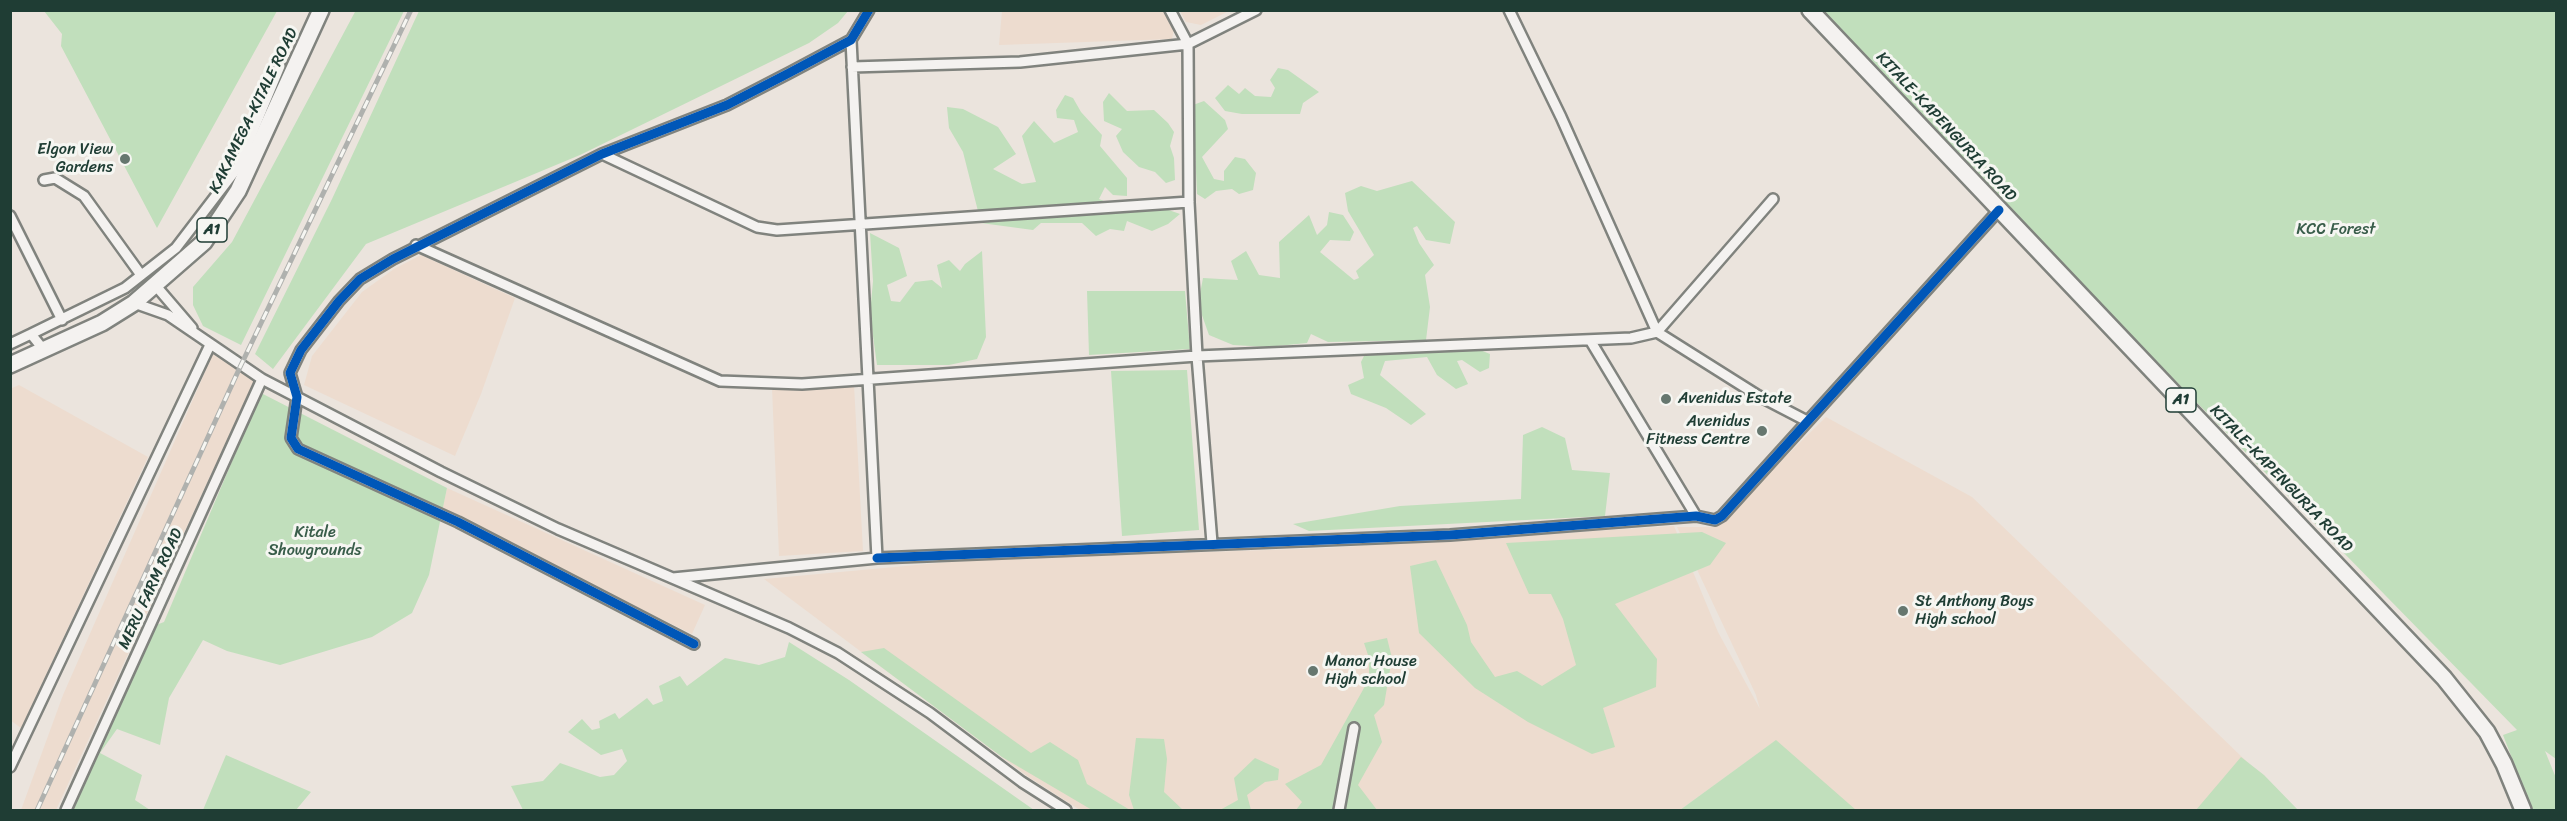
<!DOCTYPE html>
<html>
<head>
<meta charset="utf-8">
<style>
	body { margin:0 }
	#map { position:relative; width:2567px; height:821px; overflow:hidden; background:#ebe4dd; font-family:Sriracha,sans-serif }
	canvas { display:block }
	.frame { position:absolute; inset:0; border:12px solid #1f3d34; pointer-events:none }
</style>
</head>
<body>
<div id="map">
<canvas width="2567" height="821"></canvas>
<div class="frame"></div>
</div>
<script>
const c = document.querySelector('canvas').getContext('2d');
c.lineJoin = 'round';
function paint(path, color) { c.fillStyle = color; c.fill(path, 'evenodd'); }
const poly = rows => new Path2D(rows.map(r => 'M' + r).join(''));
function trace(path, color, width, dash) { c.strokeStyle = color; c.lineWidth = width; c.lineCap = dash ? 'butt' : 'round'; c.setLineDash(dash || []); c.stroke(path); }
function label(font, color, halo, rows, align = 'center') {
  c.font = font + ' Sriracha,sans-serif'; c.lineWidth = 6; c.setLineDash([]); c.textBaseline = 'middle'; c.strokeStyle = halo; c.fillStyle = color; for (const [text, x, y, turn = 0] of rows) {
    c.save(); c.translate(x, y); c.rotate((+turn || 0) * Math.PI / 180); c.textAlign = isNaN(turn) ? turn : align; if (halo) c.strokeText(text, 0, 0); c.fillText(text, 0, 0); c.restore();
  }
}
paint(poly([
	[1002,11,1164,11,1174,29,1172,39,999,45],
	[1180,11,1229,11,1201,25,1186,22],
	[421,255,515,298,481,394,455,456,304,385,312,356,362,292,394,269],
	[213,354,254,381,56,810,21,810,63,695],
	[19,385,148,457,21,728,10,720,10,389],
	[854,385,863,551,779,556,772,388],
	[1826,417,1972,497,2297,810,1839,810,1771,744,1680,810,1080,810,1027,776,764,579,971,560,1328,548,1674,526,1718,632,1760,709,1756,695,1677,527,1714,527],
	[447,488,705,605,692,634,442,511]
]), '#eddccf');
paint(poly([
	[356,10,404,11,241,345,203,326,193,305,193,287,232,242],
	[44,11,277,11,157,228,61,46,62,34],
	[419,11,419,10,848,11,838,23,809,43,580,155,366,244,273,369,255,354,332,199],
	[1814,11,2556,11,2556,759,2545,751,2556,778,2556,810,2532,810,2503,735,2517,730],
	[1278,68,1288,70,1319,92,1303,103,1300,114,1242,114,1225,111,1215,98,1228,85,1239,94,1245,88,1255,96,1271,97,1275,88,1270,80],
	[1109,93,1127,111,1154,110,1168,123,1174,132,1170,146,1174,158,1175,180,1166,183,1155,172,1139,167,1123,152,1116,136,1122,129,1104,121,1103,102],
	[1065,95,1073,98,1081,112,1102,135,1100,146,1127,178,1127,196,1113,195,1105,187,1099,199,1128,211,1163,208,1180,214,1168,224,1152,231,1127,221,1124,231,1110,229,1096,236,1082,223,1041,223,1033,230,981,223,963,152,949,128,947,107,963,109,998,127,1016,154,993,169,1022,184,1036,182,1022,136,1034,121,1054,143,1078,132,1074,120,1057,118,1056,110],
	[1204,101,1225,120,1228,129,1202,157,1214,179,1224,181,1224,171,1235,157,1245,159,1256,173,1253,190,1239,194,1232,189,1216,191,1205,199,1197,194,1193,105],
	[1412,181,1455,222,1450,244,1426,240,1417,226,1413,228,1419,243,1434,265,1425,275,1430,307,1426,340,1328,342,1311,334,1307,343,1267,347,1233,345,1209,335,1198,304,1203,278,1238,280,1231,261,1246,251,1259,275,1280,278,1279,242,1309,215,1317,235,1327,225,1329,212,1343,215,1354,232,1350,241,1330,240,1320,252,1354,280,1359,278,1356,271,1374,255,1348,211,1345,193,1361,186,1377,191],
	[870,233,899,248,907,276,887,285,891,301,900,302,915,282,932,280,942,288,937,265,949,260,960,271,965,264,982,251,986,337,977,359,949,365,877,365,870,314,873,281],
	[1087,291,1185,291,1190,349,1089,355],
	[1480,350,1490,354,1489,368,1480,372,1462,360,1457,361,1468,384,1456,389,1437,375,1427,357,1385,361,1380,375,1426,414,1411,425,1386,408,1351,394,1348,385,1364,378,1361,362,1365,354],
	[1187,370,1199,530,1122,536,1111,371],
	[261,393,447,488,429,575,412,613,372,637,280,665,227,651,203,640,169,698,160,745,117,729,100,753,142,775,135,800,150,810,72,810,156,625,164,622],
	[1542,427,1565,438,1572,470,1610,473,1605,516,1309,531,1293,524,1400,506,1521,499,1523,435],
	[1702,532,1726,543,1710,565,1615,604,1657,659,1656,687,1603,708,1615,747,1592,754,1528,722,1475,688,1419,633,1410,566,1436,560,1467,625,1471,642,1495,677,1517,671,1542,686,1576,665,1563,619,1551,594,1529,594,1506,543],
	[1387,638,1392,658,1384,705,1374,715,1382,742,1358,785,1377,810,1296,810,1302,802,1285,784,1321,765,1369,679,1369,658,1364,643],
	[789,642,849,680,1034,810,523,810,511,786,543,781,560,763,600,777,614,775,627,761,622,749,601,755,568,732,582,719,592,730,600,728,599,721,615,713,619,719,647,698,653,705,663,701,659,686,680,676,687,686,725,658,759,665,785,657],
	[884,648,1031,753,1050,742,1078,760,1087,784,1130,810,1092,810,1002,757,861,652],
	[1136,738,1164,739,1167,759,1164,792,1183,810,1134,810,1129,795],
	[1776,740,1856,810,1680,810],
	[226,755,311,792,296,810,203,810],
	[2241,757,2264,775,2298,810,2196,810],
	[1255,758,1279,769,1278,780,1265,782,1247,795,1251,810,1220,810,1238,800,1234,778]
]), '#c1dfbc');
const minor = poly([
	[1509,10,1561,117,1657,332,1757,395,1807,421],
	[852,67,1020,62,1188,44,1170,10],
	[602,154,757,227,777,230,1189,202],
	[44,180,55,178,84,196,141,275],
	[10,216,62,320],
	[416,245,720,381,802,384,1197,356,1189,202,1188,44,1256,10],
	[156,286,192,328],
	[134,303,168,315,262,379,441,472,558,529,789,628,838,653,930,713,1022,782,1066,810],
	[31,334,125,288,176,248,238,167,280,66],
	[1590,340,1696,516],
	[10,344,31,334,43,349],
	[1212,543,1197,356,1631,338,1657,332,1773,199],
	[877,558,1450,535,1696,516,1715,520,1722,516,1999,210],
	[673,578,877,558,851,40],
	[694,644,458,522,298,449,291,438,297,397,290,373,301,350,339,301,360,279,393,259,602,154,727,105,789,73,851,40,869,10],
	[10,767,210,345],
	[66,810,262,379],
	[1339,810,1354,728]
]);
const highway = poly([
	[1810,10,2444,678,2487,732,2504,764,2523,810],
	[10,365,102,323,134,303,204,242,238,191,321,10]
]);
trace(minor, '#80837e', 14);
trace(highway, '#80837e', 20);
trace(minor, '#f4f2f0', 9);
trace(highway, '#f4f2f0', 15);
const rail = poly([
	[37,810,241,365,411,10]
]);
trace(rail, '#afb1ae', 5);
trace(rail, '#f6f6f2', 3, [9]);
trace(poly([
	[877,558,1450,535,1696,516,1715,520,1722,516,1999,210],
	[694,644,458,522,298,449,291,438,297,397,290,373,301,350,339,301,360,279,393,259,602,154,727,105,789,73,851,40,869,10]
]), '#0057b8', 9);
for (const [x, y, r, color] of [
	[125,159,6,"#66776f"],
	[1666,399,6,"#66776f"],
	[1762,431,6,"#66776f"],
	[1903,611,6,"#66776f"],
	[1313,671,6,"#66776f"]
]) { const dot = new Path2D(); dot.arc(x, y, r, 0, 2 * Math.PI); c.fillStyle = color; c.fill(dot); trace(dot, '#f6f6f2', 2); }
for (const [x, y, w] of [
	[212,230,30],
	[2181,400,30]
]) { const box = new Path2D(); box.roundRect(x - w / 2, y - 12, w, 24, 4.5); c.fillStyle = '#f6f6f2'; c.fill(box); trace(box, '#1f3d34', 1.5); }
label('bold 15px', '#1f3d34', null, [
	["A1",212,230],
	["A1",2181,400]
]);
label('16px', '#1f3d34', '#f6f6f2', [
	["KAKAMEGA-KITALE ROAD",254,111,-64],
	["KITALE-KAPENGURIA ROAD",1946,127,47],
	["KITALE-KAPENGURIA ROAD",2281,479,46],
	["MERU FARM ROAD",151,589,-65]
]);
label('16px', '#1f3d34', '#f6f6f2', [
	["Elgon View",113,150,"right"],
	["Gardens",113,168,"right"],
	["Avenidus Estate",1678,399],
	["Avenidus",1750,422,"right"],
	["Fitness Centre",1750,440,"right"],
	["St Anthony Boys",1915,602],
	["High school",1915,620],
	["Manor House",1325,662],
	["High school",1325,680]
], 'left');
label('16px', '#395d4a', '#f6f6f2', [
	["KCC Forest",2336,230],
	["Kitale",315,533],
	["Showgrounds",315,551]
]);
</script>
</body>
</html>
